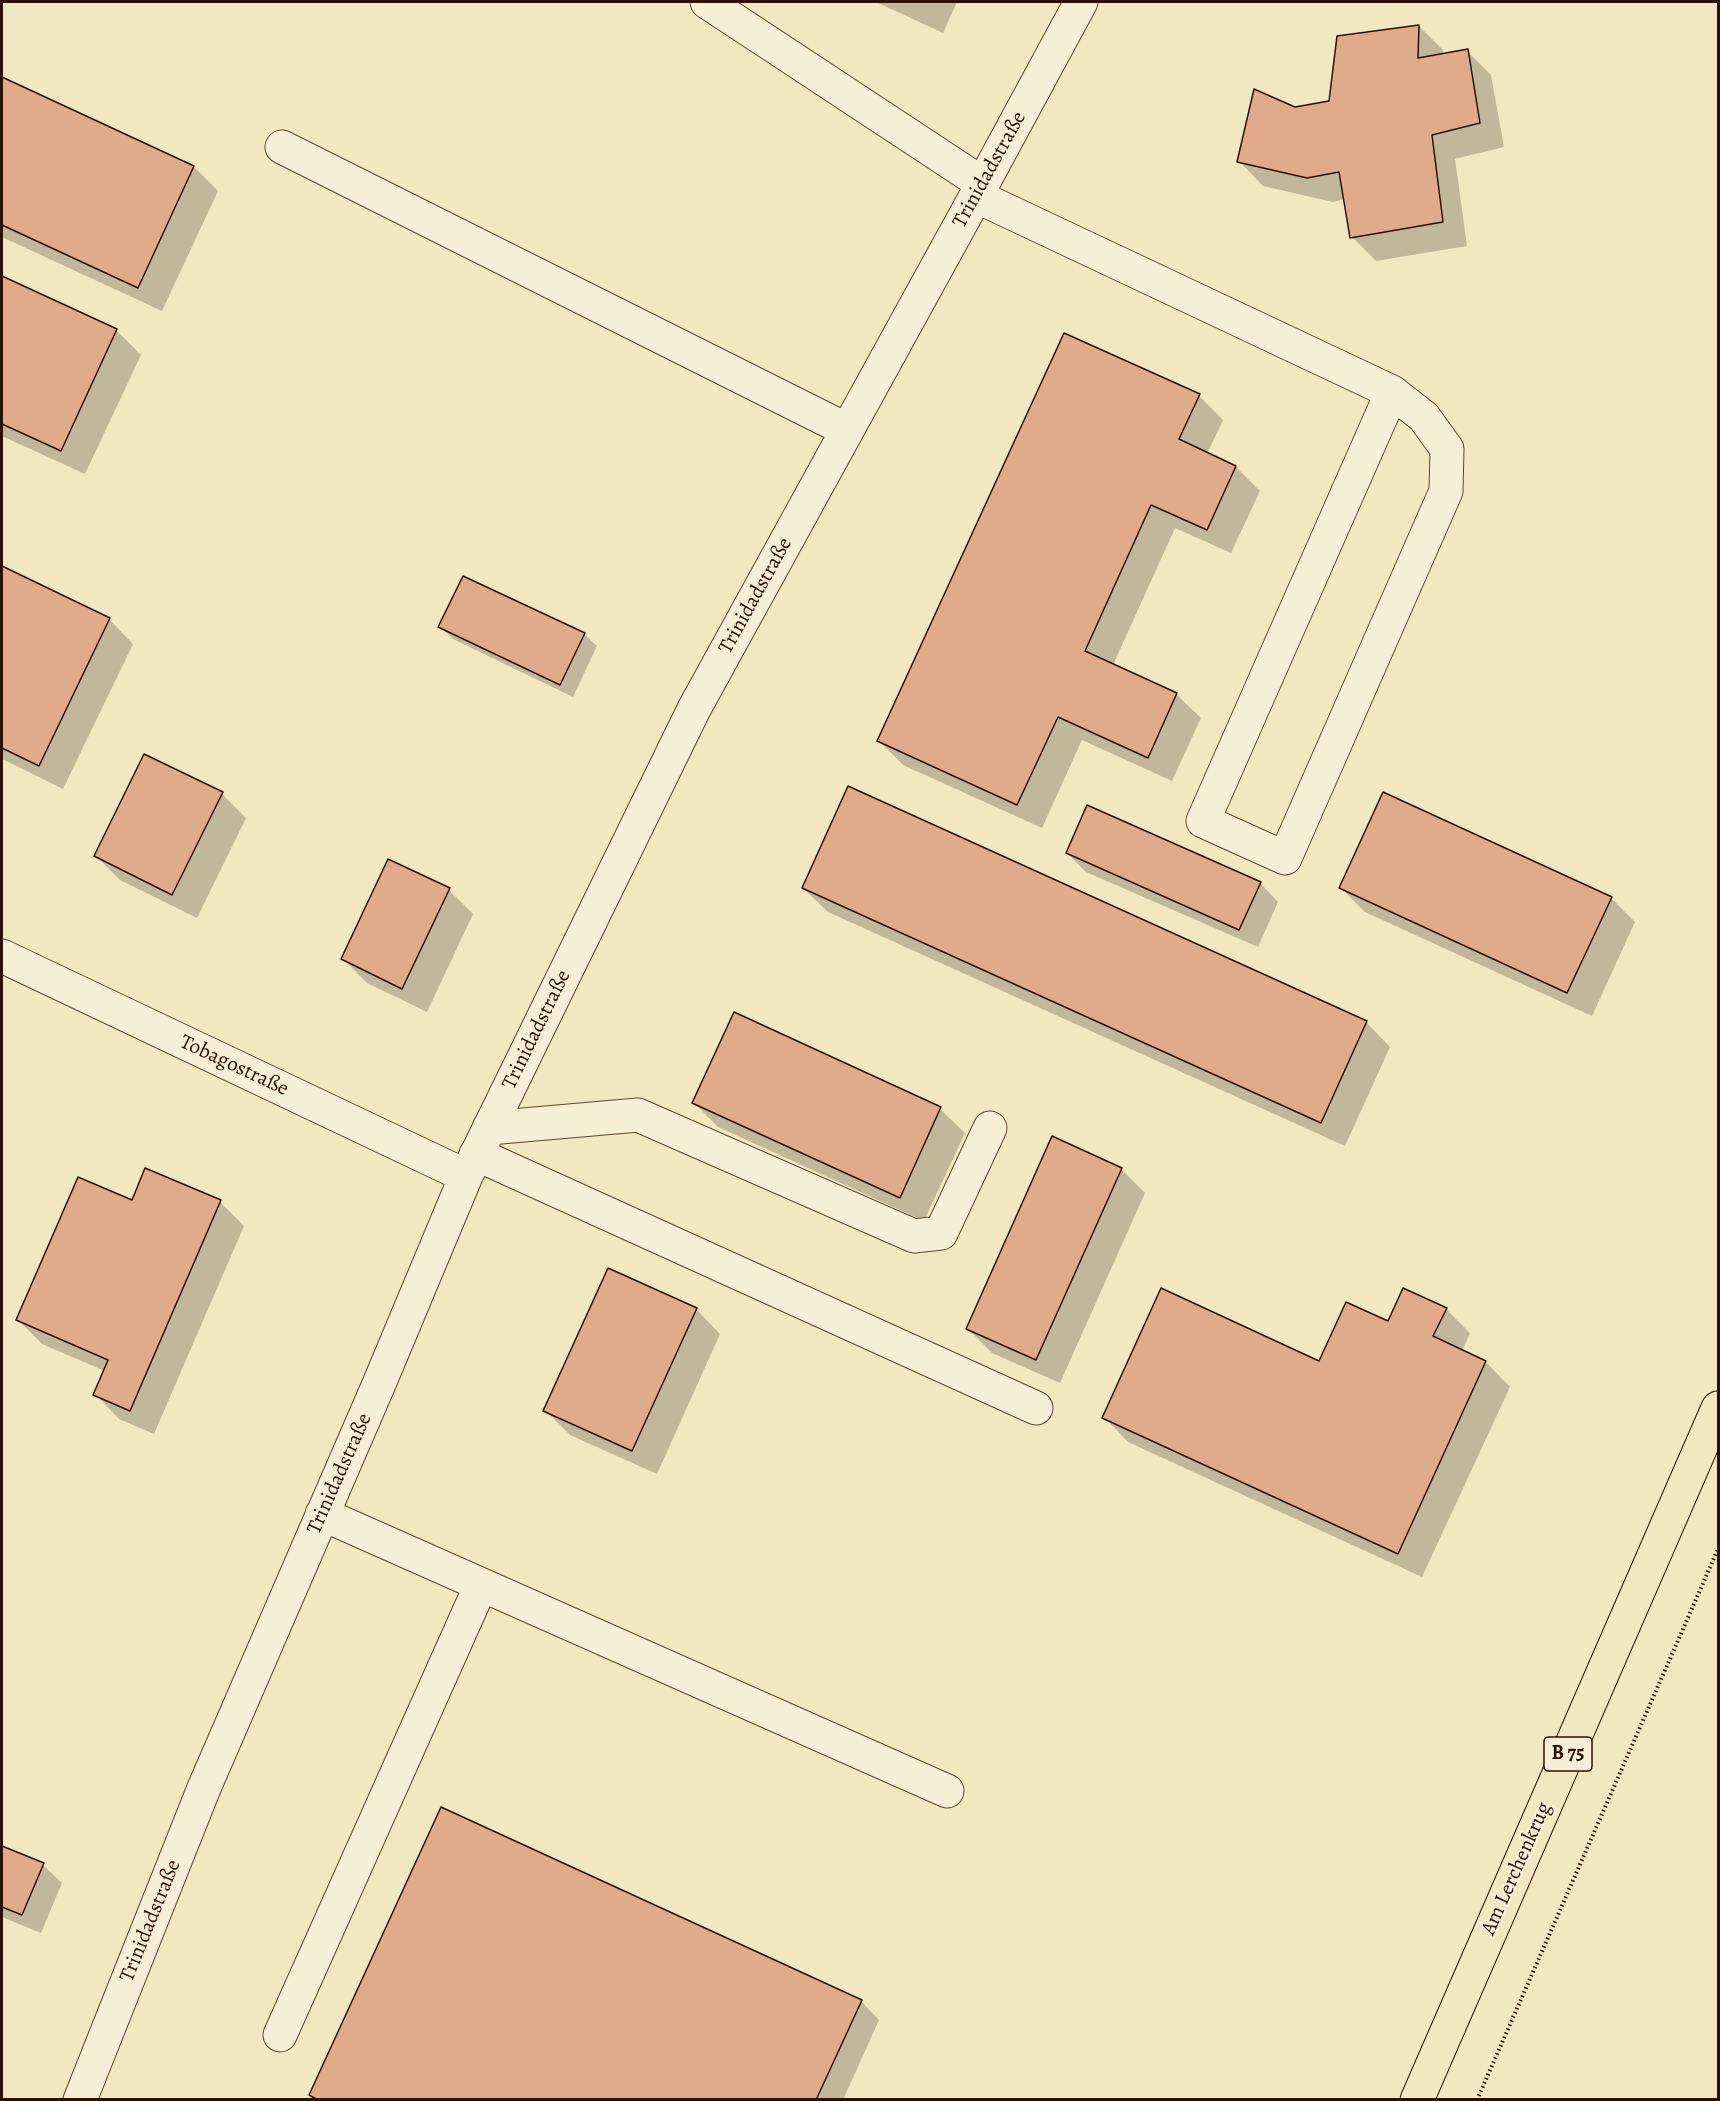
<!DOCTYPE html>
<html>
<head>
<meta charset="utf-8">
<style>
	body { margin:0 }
	#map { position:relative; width:1720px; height:2101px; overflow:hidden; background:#f1e7c0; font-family:Alegreya,serif }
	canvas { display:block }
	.frame { position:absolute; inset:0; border:3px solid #2b1004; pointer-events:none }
</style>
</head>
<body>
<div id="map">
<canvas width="1720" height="2101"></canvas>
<div class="frame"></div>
</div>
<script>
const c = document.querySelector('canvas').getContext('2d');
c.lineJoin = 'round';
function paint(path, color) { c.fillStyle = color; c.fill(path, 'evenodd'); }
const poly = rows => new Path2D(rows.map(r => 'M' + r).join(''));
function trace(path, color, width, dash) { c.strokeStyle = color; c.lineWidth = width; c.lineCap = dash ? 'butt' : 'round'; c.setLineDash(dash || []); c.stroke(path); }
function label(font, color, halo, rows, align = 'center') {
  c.font = font + ' Alegreya,serif'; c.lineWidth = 4.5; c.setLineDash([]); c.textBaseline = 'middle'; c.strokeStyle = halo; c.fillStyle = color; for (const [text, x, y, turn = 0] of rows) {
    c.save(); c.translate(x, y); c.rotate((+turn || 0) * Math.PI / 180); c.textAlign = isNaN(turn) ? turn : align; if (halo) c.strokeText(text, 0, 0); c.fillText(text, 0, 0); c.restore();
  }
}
paint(poly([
	[876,2,957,2,943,33],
	[1419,26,1443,50,1443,55,1467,51,1491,75,1504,147,1455,159,1467,246,1376,261,1352,237,1345,199,1333,202,1263,186,1239,161,1295,108,1331,102],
	[2,79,194,167,218,191,162,311,2,237],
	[2,278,116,330,141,355,85,474,2,436],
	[1199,396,1223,420,1207,454,1236,467,1260,491,1231,553,1175,528,1113,665,1176,694,1201,718,1172,781,1082,740,1042,828,903,765,879,741],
	[2,568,109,619,133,644,63,789,2,759],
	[440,627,584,634,597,646,573,697,453,639],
	[222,794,246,818,197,918,120,880,96,856],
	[1067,853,1260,883,1278,902,1258,947,1086,872],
	[803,888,1366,1022,1390,1047,1345,1146,828,912],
	[1341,888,1611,898,1635,922,1592,1016,1365,912],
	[449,890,473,914,427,1012,367,983,343,959],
	[735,1014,940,1109,965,1133,924,1221,718,1127,694,1103],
	[1121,1169,1145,1193,1060,1383,992,1353,967,1328],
	[132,1202,220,1202,244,1226,154,1434,119,1419,95,1394,105,1371,42,1344,18,1320],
	[696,1309,720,1334,657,1474,570,1435,545,1410],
	[1446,1309,1470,1333,1462,1351,1486,1362,1510,1387,1422,1577,1128,1442,1104,1417,1320,1363,1389,1323],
	[2,1847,43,1865,62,1883,41,1933,2,1917],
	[861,2001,879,2020,843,2100,315,2100,310,2095]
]), '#0003');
const building = poly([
	[1419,25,1418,58,1468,49,1480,123,1432,135,1443,222,1350,238,1339,172,1307,178,1237,162,1254,89,1295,107,1329,101,1337,36,1419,25],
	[2,77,194,166,138,288,2,225,2,77],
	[2,276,117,329,61,451,2,424,2,276],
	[1064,333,1200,394,1179,439,1236,466,1207,530,1151,505,1085,651,1177,693,1148,758,1058,717,1017,805,877,741,1064,333],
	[2,566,110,618,39,766,2,748,2,566],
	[463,576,585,633,560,685,438,627,463,576],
	[144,754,223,792,172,895,94,856,144,754],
	[848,786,1367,1021,1321,1123,802,888,848,786],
	[1383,792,1612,897,1567,993,1339,888,1383,792],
	[1087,805,1261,882,1239,930,1066,853,1087,805],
	[388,859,450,888,402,989,341,959,388,859],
	[734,1012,941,1107,900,1198,692,1103,734,1012],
	[1052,1136,1122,1168,1036,1360,966,1329,1052,1136],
	[145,1168,221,1200,130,1411,93,1395,108,1360,16,1320,78,1177,132,1200,145,1168],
	[608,1268,697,1308,632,1451,543,1411,608,1268],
	[1161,1288,1319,1361,1346,1302,1388,1321,1403,1288,1447,1308,1433,1336,1486,1361,1398,1554,1102,1418,1161,1288],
	[441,1807,862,2000,816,2100,318,2100,309,2095,441,1807],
	[2,1846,44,1863,22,1915,2,1907,2,1846]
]);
paint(building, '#e0ab8a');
trace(building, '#2b1004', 1.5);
const minor = poly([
	[707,2,983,184],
	[282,147,847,430],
	[976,196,1392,392,1424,417,1447,449,1446,491,1285,858,1203,821,1392,392],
	[2,956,466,1176],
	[489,1128,638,1115,914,1236,941,1233,990,1128],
	[476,1154,1036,1408],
	[322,1514,947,1791],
	[280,2035,481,1585],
	[80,2100,204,1788,379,1384,466,1176,694,709,976,196,1081,2]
]);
const major = poly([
	[1417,2100,1718,1408]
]);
trace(minor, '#5c4633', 35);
trace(major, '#2b1004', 35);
trace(poly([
	[1477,2100,1718,1549]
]), '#2b1004', 4, [1.5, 3]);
trace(minor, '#f6efd6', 33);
trace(major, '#f1e7c0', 33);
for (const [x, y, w] of [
	[1568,1754,48]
]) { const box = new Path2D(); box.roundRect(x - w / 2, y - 17, w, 34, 4.5); c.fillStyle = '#f6efd6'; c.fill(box); trace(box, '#2b1004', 1.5); }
label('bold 20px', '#2b1004', null, [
	["B 75",1568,1754]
]);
label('21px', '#2b1004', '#f6efd6', [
	["Trinidadstraße",990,170,-61],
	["Trinidadstraße",756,596,-61],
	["Trinidadstraße",537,1030,-64],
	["Tobagostraße",234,1066,25],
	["Trinidadstraße",340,1474,-66],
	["Am Lerchenkrug",1517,1869,-66],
	["Trinidadstraße",151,1921,-68]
]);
</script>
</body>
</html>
